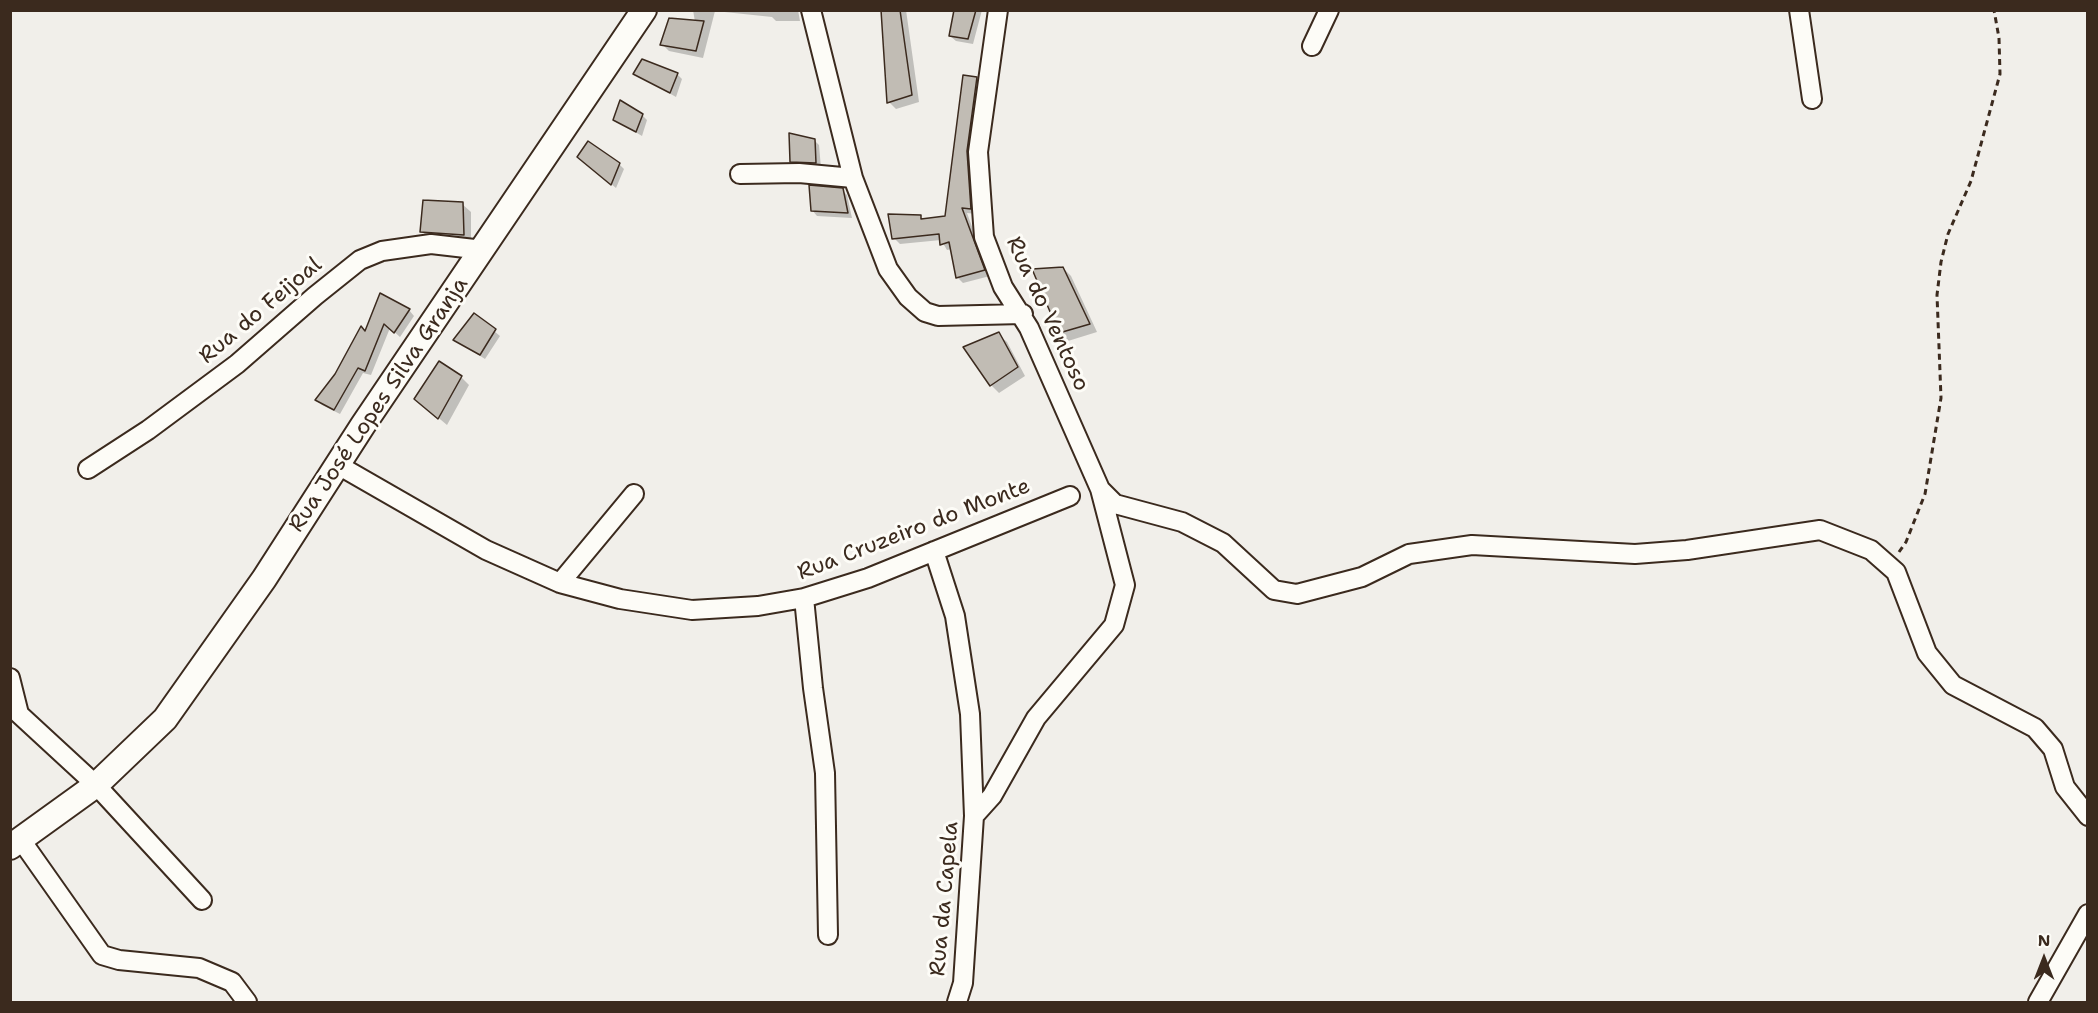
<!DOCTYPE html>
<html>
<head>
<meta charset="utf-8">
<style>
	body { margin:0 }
	#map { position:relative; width:2098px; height:1013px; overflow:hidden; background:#f1efea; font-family:"Shantell Sans",sans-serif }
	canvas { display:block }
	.frame { position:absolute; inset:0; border:12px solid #3b2a1e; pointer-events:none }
	.north { position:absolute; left:2014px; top:929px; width:60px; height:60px; -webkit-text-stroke:4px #fdfcf7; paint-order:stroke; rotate:0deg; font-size:16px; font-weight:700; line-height:24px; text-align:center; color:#3b2a1e }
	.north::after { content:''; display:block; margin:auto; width:21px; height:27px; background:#3b2a1e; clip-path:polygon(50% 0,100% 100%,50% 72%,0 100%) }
</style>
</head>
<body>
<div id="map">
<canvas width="2098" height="1013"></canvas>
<div class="frame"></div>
<div class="north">N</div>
</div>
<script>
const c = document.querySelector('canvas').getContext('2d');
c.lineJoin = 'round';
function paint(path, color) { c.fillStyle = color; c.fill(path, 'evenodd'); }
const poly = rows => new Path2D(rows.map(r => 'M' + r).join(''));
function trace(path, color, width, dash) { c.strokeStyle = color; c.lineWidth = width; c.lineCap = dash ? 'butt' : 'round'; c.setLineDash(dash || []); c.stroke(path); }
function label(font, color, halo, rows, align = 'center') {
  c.font = font + ' "Shantell Sans",sans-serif'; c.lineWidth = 6; c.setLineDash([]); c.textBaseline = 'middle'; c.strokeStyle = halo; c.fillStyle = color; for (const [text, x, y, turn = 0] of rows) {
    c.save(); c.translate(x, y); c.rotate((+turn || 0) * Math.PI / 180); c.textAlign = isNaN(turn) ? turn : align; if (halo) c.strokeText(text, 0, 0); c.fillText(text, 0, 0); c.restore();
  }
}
paint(poly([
	[693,10,798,10,800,21,776,21,772,17,715,11,703,58,669,51,662,44,695,22],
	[883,10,906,10,919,102,896,109,889,102],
	[956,10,982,10,973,44,956,41,950,36],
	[635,74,677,74,682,79,676,97],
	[976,79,983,85,976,214,967,213,990,276,963,283,957,277,952,249,947,250,941,240,900,244,894,238,920,217,924,220,946,217],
	[642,115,647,120,642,136,615,120],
	[814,140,819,145,821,168,797,167,792,161],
	[585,162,619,164,624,169,616,188],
	[842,190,847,195,852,218,817,216,812,210],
	[462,204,471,212,471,243,430,240,422,231],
	[1063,268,1071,276,1097,332,1068,341,1060,332],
	[409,310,414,316,400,337,390,328,371,375,363,373,340,414,322,405,317,400,366,333],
	[475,315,500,336,485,359,455,340],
	[998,334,1007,342,1025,376,999,393,991,385],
	[461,377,469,385,447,425,416,399]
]), '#0003');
const building = poly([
	[881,10,900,10,912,95,887,103,881,10],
	[954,10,976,10,968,39,949,36,954,10],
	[669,18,704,21,696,51,660,45,669,18],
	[642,59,678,73,670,93,633,74,642,59],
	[963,75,977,77,967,151,971,209,962,208,985,270,956,278,949,242,940,245,939,234,892,239,888,214,921,215,921,219,945,216,963,75],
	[620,100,643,114,636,132,613,120,620,100],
	[789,133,815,139,816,163,790,162,789,133],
	[588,141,620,163,611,185,577,157,588,141],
	[809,185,843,188,848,213,811,211,809,185],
	[423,200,463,202,464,235,420,232,423,200],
	[1063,267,1090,324,1059,333,1032,269,1063,267],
	[380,293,410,309,394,333,384,324,365,371,358,368,334,410,315,400,335,374,361,326,365,331,380,293],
	[474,313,496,329,480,355,453,340,474,313],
	[999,332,1018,367,990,386,963,347,999,332],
	[439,361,462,376,438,419,414,399,439,361]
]);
paint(building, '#c1bcb4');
trace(building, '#3b2a1e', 1.5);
const minor = poly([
	[811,10,853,178,888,269,908,297,925,312,938,316,1023,314],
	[1799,10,1812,99],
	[1312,46,1329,10],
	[740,174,799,173,853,178],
	[338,465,486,550,560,583,620,599,692,610,758,606,804,598,868,578,1070,496],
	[88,469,148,430,237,364,315,296,360,260,382,251,431,244,483,250],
	[1100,489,1115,504,1182,522,1223,543,1274,590,1297,594,1362,577,1409,554,1472,545,1635,554,1687,550,1820,530,1871,550,1896,572,1927,653,1953,685,2035,728,2053,749,2065,787,2088,816],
	[934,551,955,616,970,714,974,816],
	[560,583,634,494],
	[804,598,813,688,825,773,828,935],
	[10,678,19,714,96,785,202,900],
	[21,840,102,955,119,960,199,968,232,982,247,1002],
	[957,1002,963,983,974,816,992,796,1036,718,1114,625,1125,585,1100,489,1029,328,1003,287,984,237,978,152,998,10],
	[2038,1002,2088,914]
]);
const secondary = poly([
	[10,847,96,785,165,719,264,579,363,425,644,10]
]);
trace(minor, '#3b2a1e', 22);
trace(secondary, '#3b2a1e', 28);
trace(poly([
	[1899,552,1906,542,1925,494,1941,398,1937,295,1941,262,1948,234,1971,181,2000,74,1999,38,1994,10]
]), '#3b2a1e', 3, [6, 4.5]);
trace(minor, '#fdfcf7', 18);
trace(secondary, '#fdfcf7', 24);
label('22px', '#3b2a1e', '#fdfcf7', [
	["Rua do Feijoal",261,311,-40],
	["Rua do Ventoso",1047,314,65],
	["Rua José Lopes Silva Granja",379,405,-56],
	["Rua Cruzeiro do Monte",914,530,-21],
	["Rua da Capela",945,899,-85]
]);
</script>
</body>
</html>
